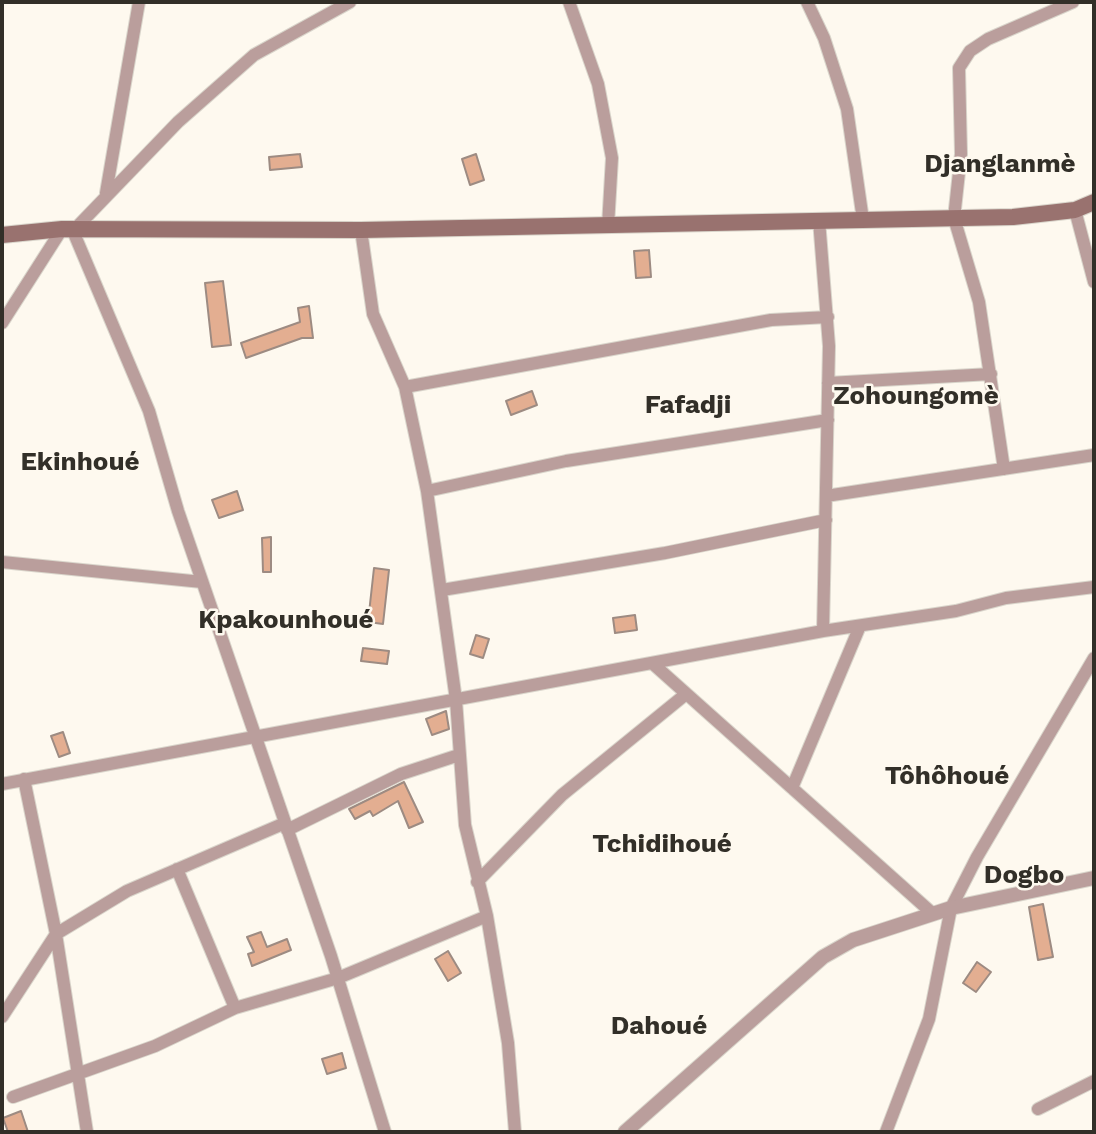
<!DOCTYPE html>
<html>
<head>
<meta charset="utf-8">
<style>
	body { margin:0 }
	#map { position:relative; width:1096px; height:1134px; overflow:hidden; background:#fef9ef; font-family:"Work Sans",sans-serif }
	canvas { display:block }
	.frame { position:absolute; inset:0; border:4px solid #322f28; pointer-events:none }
</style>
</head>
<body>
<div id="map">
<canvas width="1096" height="1134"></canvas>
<div class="frame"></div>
</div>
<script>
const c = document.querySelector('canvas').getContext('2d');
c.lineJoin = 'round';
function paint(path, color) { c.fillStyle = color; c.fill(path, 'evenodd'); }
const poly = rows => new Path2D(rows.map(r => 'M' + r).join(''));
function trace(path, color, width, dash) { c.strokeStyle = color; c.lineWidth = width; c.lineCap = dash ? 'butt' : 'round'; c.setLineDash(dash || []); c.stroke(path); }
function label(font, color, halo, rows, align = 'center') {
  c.font = font + ' "Work Sans",sans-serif'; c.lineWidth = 5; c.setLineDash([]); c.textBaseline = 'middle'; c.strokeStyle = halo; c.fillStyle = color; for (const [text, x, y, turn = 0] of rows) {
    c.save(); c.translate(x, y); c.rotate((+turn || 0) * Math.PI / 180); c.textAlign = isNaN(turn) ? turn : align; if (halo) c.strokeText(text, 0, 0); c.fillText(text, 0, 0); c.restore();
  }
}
const building = poly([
	[300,154,302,167,270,170,269,157,300,154],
	[476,154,484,180,470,185,462,159,476,154],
	[649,250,651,277,636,278,634,251,649,250],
	[223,281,231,345,212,347,205,283,223,281],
	[309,306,313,338,302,338,246,358,241,343,300,322,298,308,309,306],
	[532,391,537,405,511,415,506,401,532,391],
	[237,491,243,510,219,518,212,500,237,491],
	[271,537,271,572,263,572,262,538,271,537],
	[374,568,389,570,383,624,368,622,374,568],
	[635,615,637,630,615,633,613,618,635,615],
	[476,635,489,639,483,658,470,654,476,635],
	[363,648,389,651,387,664,361,661,363,648],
	[446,711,449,729,432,735,426,719,446,711],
	[63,732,70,753,59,757,51,736,63,732],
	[404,782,423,822,409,828,398,801,373,816,370,811,355,819,349,809,404,782],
	[1043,904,1053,957,1038,960,1029,907,1043,904],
	[261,932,267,947,287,939,291,950,252,966,248,954,254,952,247,937,261,932],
	[448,951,461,973,448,981,435,959,448,951],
	[977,962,991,972,976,992,963,983,977,962],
	[342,1053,346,1068,327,1074,322,1059,342,1053],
	[21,1111,28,1132,8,1132,3,1118,21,1111]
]);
paint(building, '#e3ae91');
trace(building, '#9d8b82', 2);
const minor = poly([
	[350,2,254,55,178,122,73,231,149,411,178,511,331,956,385,1132],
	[569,2,598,84,612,158,608,226],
	[807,2,824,38,847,109,863,220],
	[106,193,139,2],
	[1075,210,1094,282],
	[819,220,829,346,823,631],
	[361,230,373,314,405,387,427,491,456,700,465,825,487,916,508,1043,515,1132],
	[2,323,62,229],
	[828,383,991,374],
	[405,387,771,320,828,317],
	[1004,469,979,302,954,218,961,154,959,68,970,51,988,39,1073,2],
	[427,491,566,461,828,420],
	[826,496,1094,455],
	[2,562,202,582],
	[442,590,665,553,826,520],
	[652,663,932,913],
	[24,779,56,934,87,1132],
	[2,784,823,631,956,611,1006,598,1094,587],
	[792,788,860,626],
	[287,830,401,774,459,755],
	[177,869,235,1008],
	[477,882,562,795,686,694],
	[2,1017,56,934,127,891,285,823],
	[13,1097,155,1046,235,1008,338,978,487,916],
	[1038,1109,1094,1081],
	[886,1132,929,1019,951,908,977,857,1094,658]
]);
const tertiary = poly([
	[625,1132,823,957,853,940,951,908,1094,878]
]);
const secondary = poly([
	[2,235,62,229,361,230,1013,217,1075,210,1094,202]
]);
trace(minor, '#d9d5cb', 14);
trace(tertiary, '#d9d5cb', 16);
trace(secondary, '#d9d5cb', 18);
trace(minor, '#ba9e9c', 12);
trace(tertiary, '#ba9e9c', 14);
trace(secondary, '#99726f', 16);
label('bold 26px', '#322f28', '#fef9ef', [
	["Djanglanmè",1000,164],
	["Zohoungomè",916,396],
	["Fafadji",688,405],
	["Ekinhoué",80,462],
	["Kpakounhoué",286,620],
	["Tôhôhoué",947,776],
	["Tchidihoué",662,844],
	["Dogbo",1024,875],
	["Dahoué",659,1026]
]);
</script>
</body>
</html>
